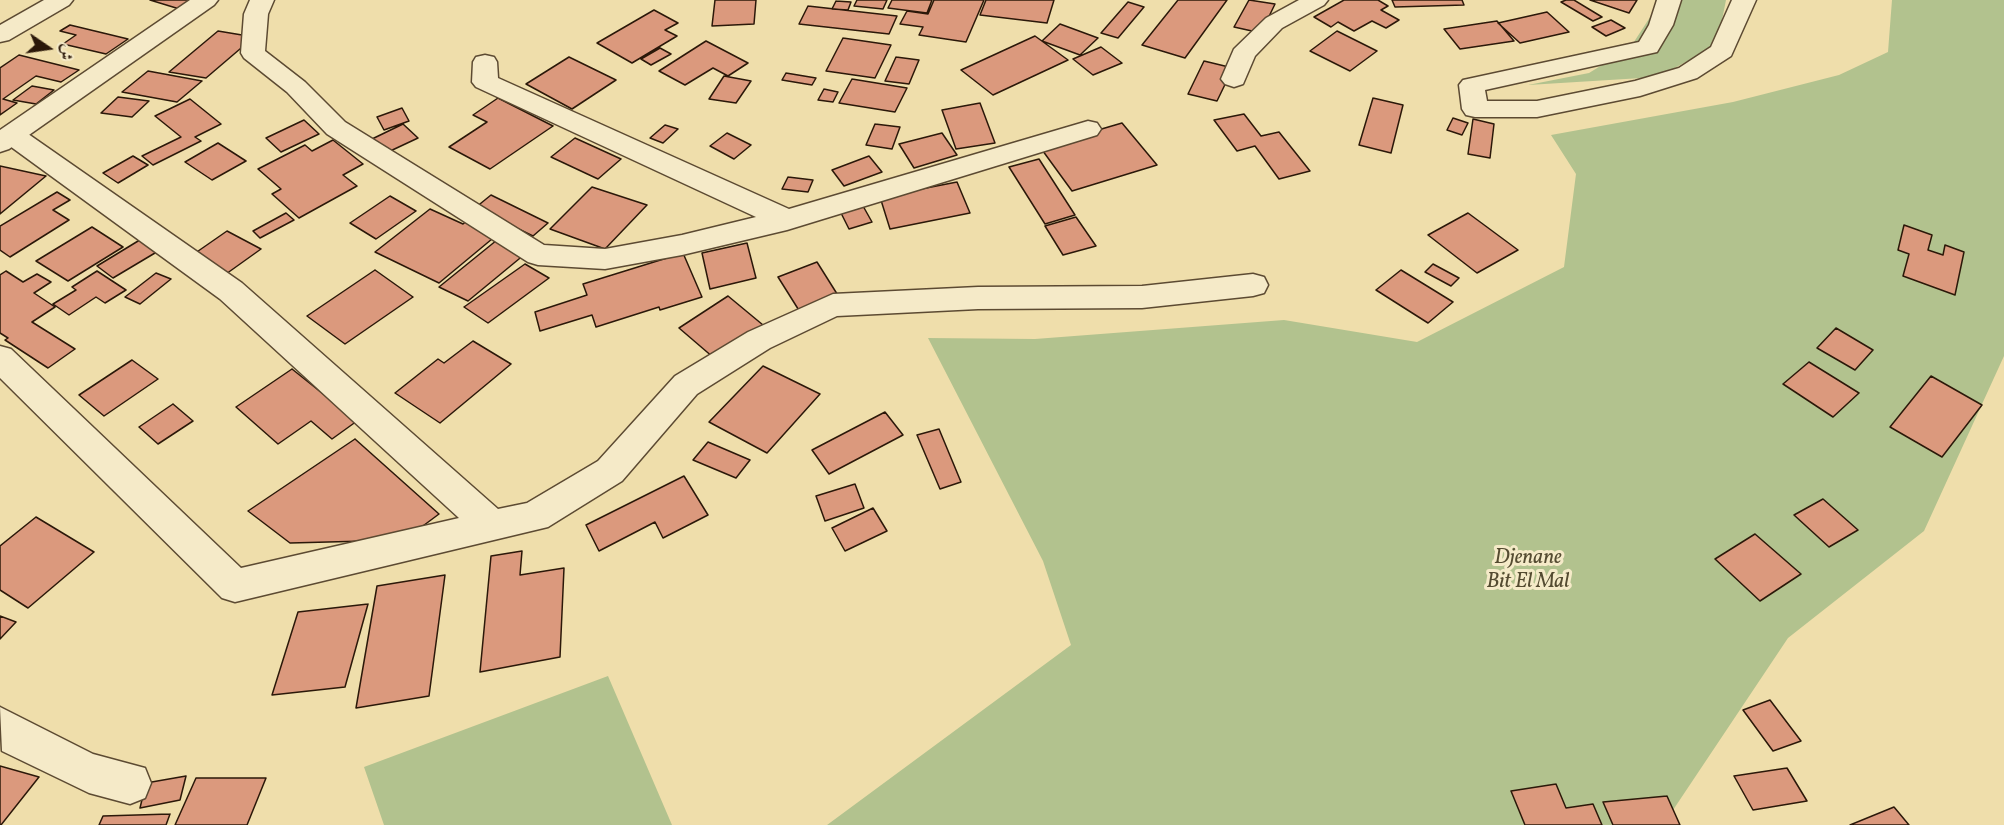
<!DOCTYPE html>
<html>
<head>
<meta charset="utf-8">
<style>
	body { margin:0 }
	#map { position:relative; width:2004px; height:825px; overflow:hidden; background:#efdeab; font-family:Vollkorn,Amiri,serif }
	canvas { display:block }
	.north { position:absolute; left:18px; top:18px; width:60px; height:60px; -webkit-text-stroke:4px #f5eac8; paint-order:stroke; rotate:103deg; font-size:16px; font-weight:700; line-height:24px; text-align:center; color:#2b1809 }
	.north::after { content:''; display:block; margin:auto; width:21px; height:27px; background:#2b1809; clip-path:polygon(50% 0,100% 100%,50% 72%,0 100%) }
</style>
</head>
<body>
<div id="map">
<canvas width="2004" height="825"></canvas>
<div class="north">ش</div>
</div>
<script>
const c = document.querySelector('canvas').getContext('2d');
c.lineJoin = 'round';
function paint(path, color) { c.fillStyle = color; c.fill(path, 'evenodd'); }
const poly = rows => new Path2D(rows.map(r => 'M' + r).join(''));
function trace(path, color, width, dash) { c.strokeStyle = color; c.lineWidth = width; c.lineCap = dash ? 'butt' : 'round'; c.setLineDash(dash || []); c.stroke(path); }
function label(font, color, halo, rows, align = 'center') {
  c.font = font + ' Vollkorn,serif'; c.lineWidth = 6; c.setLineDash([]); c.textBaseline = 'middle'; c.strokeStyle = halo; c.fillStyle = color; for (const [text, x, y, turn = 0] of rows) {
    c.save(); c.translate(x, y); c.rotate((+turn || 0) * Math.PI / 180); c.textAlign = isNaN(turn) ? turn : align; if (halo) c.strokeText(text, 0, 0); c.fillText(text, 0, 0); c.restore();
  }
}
paint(poly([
	[1655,0,1726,0,1717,45,1658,77,1528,85,1589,73,1630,48,1656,8],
	[1892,0,2004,0,2004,356,1924,531,1788,638,1663,825,827,825,1071,645,1043,561,928,338,1035,339,1284,320,1417,342,1564,267,1576,174,1551,135,1733,102,1839,75,1888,52],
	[608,676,672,825,384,825,364,767]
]), '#b2c28e');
const building = poly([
	[150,0,203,0,186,11,150,0],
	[715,0,756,0,754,24,712,26,715,0],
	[857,0,887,0,883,9,854,6,857,0],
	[892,0,932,0,927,13,888,8,892,0],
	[934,0,984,0,966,42,919,35,923,27,900,24,907,11,928,14,934,0],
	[986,0,1054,0,1047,23,980,15,986,0],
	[1178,0,1227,0,1185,58,1142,45,1178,0],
	[1249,0,1275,4,1261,33,1234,27,1249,0],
	[1344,0,1378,0,1388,6,1381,10,1399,20,1386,28,1372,21,1354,31,1338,22,1331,27,1314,17,1344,0],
	[1392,0,1462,0,1464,5,1395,7,1392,0],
	[1566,0,1574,0,1602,17,1593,21,1561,2,1566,0],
	[1590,0,1637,0,1629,13,1590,0],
	[836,1,851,2,848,10,832,9,836,1],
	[1128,2,1144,7,1118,38,1101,33,1128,2],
	[808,6,897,16,889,34,799,24,808,6],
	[654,10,678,23,665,30,677,36,632,63,597,43,654,10],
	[1547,12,1569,32,1520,43,1498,23,1547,12],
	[1611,20,1625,28,1606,36,1592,27,1611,20],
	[1497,21,1514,41,1460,49,1444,29,1497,21],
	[1060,24,1098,38,1080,55,1042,41,1060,24],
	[70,25,128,39,106,54,63,44,76,35,60,31,70,25],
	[218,31,254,37,206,78,169,72,218,31],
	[1337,31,1377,51,1350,71,1310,51,1337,31],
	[1035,36,1068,60,993,95,961,70,1035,36],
	[843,38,891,45,875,78,826,71,843,38],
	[706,41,748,63,728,76,713,68,685,85,659,71,706,41],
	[1101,47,1122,63,1093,75,1073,59,1101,47],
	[660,48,671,54,651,65,641,59,660,48],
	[19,55,79,70,61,82,36,76,3,99,17,103,0,115,0,68,19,55],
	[569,57,616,80,572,109,526,84,569,57],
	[896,57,919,60,909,84,885,81,896,57],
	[1204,61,1233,68,1217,101,1188,94,1204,61],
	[148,71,202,81,177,102,122,92,148,71],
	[786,73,816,78,812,85,782,80,786,73],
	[724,76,751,81,736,103,709,99,724,76],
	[852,79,907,88,895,112,839,103,852,79],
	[32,86,54,90,36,104,13,100,32,86],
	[824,89,838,92,833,102,818,100,824,89],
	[118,97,149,101,132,117,101,113,118,97],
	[498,98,553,126,490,169,449,147,487,122,473,115,498,98],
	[1373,98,1403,105,1391,153,1359,145,1373,98],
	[190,99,221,124,195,137,201,141,153,165,142,156,181,137,155,116,190,99],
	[980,103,995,143,956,149,942,110,980,103],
	[402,108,409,121,384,130,377,117,402,108],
	[1244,114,1261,136,1279,132,1310,171,1279,179,1255,146,1237,151,1214,120,1244,114],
	[1453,118,1468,123,1462,135,1447,130,1453,118],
	[1473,119,1494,124,1490,158,1468,154,1473,119],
	[304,120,319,134,281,152,266,138,304,120],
	[1122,123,1157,165,1072,191,1040,147,1122,123],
	[403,124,418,138,386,153,372,139,403,124],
	[875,124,900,127,892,149,866,145,875,124],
	[665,125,678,129,663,143,650,138,665,125],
	[727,133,751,145,734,159,710,146,727,133],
	[942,133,957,155,914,168,899,144,942,133],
	[575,138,621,159,598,179,551,157,575,138],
	[333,140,363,164,343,175,357,186,299,218,272,194,281,189,258,169,305,145,312,151,333,140],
	[218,143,246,161,212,180,185,162,218,143],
	[133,156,148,165,118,183,103,173,133,156],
	[869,156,882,172,844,186,832,170,869,156],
	[1039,159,1075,215,1045,224,1009,167,1039,159],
	[0,166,46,176,0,214,0,166],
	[788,177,813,180,808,192,782,189,788,177],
	[957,182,970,213,890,229,880,197,957,182],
	[592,187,647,205,605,249,550,229,592,187],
	[57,192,70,200,53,210,69,220,10,257,0,250,0,226,57,192],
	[491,195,548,223,533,236,475,208,491,195],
	[390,196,416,211,376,239,350,223,390,196],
	[863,206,872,222,849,229,841,213,863,206],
	[430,209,463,224,468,220,498,234,439,283,375,252,430,209],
	[286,213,294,220,260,238,253,231,286,213],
	[1468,213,1518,250,1477,273,1428,235,1468,213],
	[1076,217,1096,246,1063,255,1045,226,1076,217],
	[1904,225,1932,235,1928,250,1943,255,1945,245,1964,252,1955,295,1903,276,1909,254,1898,250,1904,225],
	[92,227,123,247,68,281,36,261,92,227],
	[227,231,261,249,226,274,191,256,227,231],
	[143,238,160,250,113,278,97,266,143,238],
	[497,240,525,254,468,301,439,287,497,240],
	[747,243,756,278,710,289,702,253,747,243],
	[683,253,702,297,660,310,659,307,596,327,592,315,540,331,535,312,587,295,583,284,683,253],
	[817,262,839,297,800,312,778,277,817,262],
	[525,264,549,278,488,323,464,307,525,264],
	[1433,264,1459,278,1451,286,1425,272,1433,264],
	[375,270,413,297,345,344,307,316,375,270],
	[1401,270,1453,302,1428,323,1376,290,1401,270],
	[6,271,23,282,37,274,51,282,34,293,55,307,32,322,75,349,48,368,5,340,8,338,0,333,0,275,6,271],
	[97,271,126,290,105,303,96,297,69,315,53,304,76,290,72,287,97,271],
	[156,273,171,279,140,304,125,297,156,273],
	[728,296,763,325,714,358,679,328,728,296],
	[1836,328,1873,350,1855,370,1817,348,1836,328],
	[473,341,511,364,440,423,395,393,438,359,444,363,473,341],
	[132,360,158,379,104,416,79,395,132,360],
	[1809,362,1859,393,1833,417,1783,384,1809,362],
	[763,366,820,394,767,453,709,422,763,366],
	[292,369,357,421,332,439,311,421,278,444,236,407,292,369],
	[1931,376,1982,405,1942,457,1890,427,1931,376],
	[173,404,193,421,158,444,139,427,173,404],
	[885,412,903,435,829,474,812,450,885,412],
	[939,429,961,482,940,489,917,435,939,429],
	[355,439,439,514,404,540,290,543,248,511,355,439],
	[708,442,750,460,736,478,693,460,708,442],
	[684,476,708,515,663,538,655,522,599,551,586,525,684,476],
	[855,484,864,508,825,521,816,496,855,484],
	[1823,499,1858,530,1829,547,1794,515,1823,499],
	[873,508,887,531,845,551,832,528,873,508],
	[36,517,94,552,28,608,0,590,0,546,36,517],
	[1755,534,1801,574,1760,601,1715,559,1755,534],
	[522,551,520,575,564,568,560,657,480,672,491,556,522,551],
	[445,575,429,696,356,708,377,586,445,575],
	[368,604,345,687,272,695,298,612,368,604],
	[0,616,16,622,0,639,0,616],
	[1770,700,1801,741,1773,751,1743,710,1770,700],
	[0,766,39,777,1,825,0,825,0,766],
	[1787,768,1807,801,1753,810,1734,776,1787,768],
	[186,776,180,800,140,808,146,783,186,776],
	[196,778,266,778,247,825,175,825,196,778],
	[1556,784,1566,808,1593,804,1602,825,1525,825,1511,791,1556,784],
	[1667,796,1680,825,1613,825,1603,802,1667,796],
	[1894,807,1909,825,1850,825,1894,807],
	[170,814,166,825,99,825,103,816,170,814]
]);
paint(building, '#db997d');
trace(building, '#2b1809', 1.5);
const minor = poly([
	[44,0,73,0,69,5,9,40,0,42,0,25,44,0],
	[250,0,274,0,268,14,265,51,305,82,345,122,544,245,605,249,682,235,756,217,476,87,472,82,473,62,476,57,485,55,494,57,497,62,498,78,789,209,1088,121,1097,123,1101,129,1097,135,787,230,682,255,605,269,538,265,528,262,327,134,287,92,244,58,241,53,244,14,250,0],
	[1299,0,1328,0,1324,5,1282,28,1255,56,1243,84,1234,87,1225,84,1221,79,1234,49,1266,18,1299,0],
	[1657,0,1681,0,1673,25,1657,52,1485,90,1487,101,1537,101,1635,81,1679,68,1711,47,1732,0,1756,0,1731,56,1697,78,1640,96,1537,117,1475,117,1466,115,1462,109,1459,85,1463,80,1639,42,1649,25,1657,0],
	[12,127,21,129,242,283,498,509,527,503,598,461,675,376,748,332,833,294,978,287,1142,286,1253,274,1264,277,1268,285,1264,293,1253,296,1142,308,978,309,837,316,770,348,697,394,622,481,548,527,235,602,222,598,0,378,0,346,11,349,241,568,459,518,220,299,3,141,0,133,3,129,12,127],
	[0,707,93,754,145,768,151,783,145,798,130,804,89,793,2,751,0,707]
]);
const tertiary = poly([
	[190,0,218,0,214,5,9,149,0,152,0,130,190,0]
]);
trace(minor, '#5c4a32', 3);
trace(tertiary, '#5c4a32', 3);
paint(minor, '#f5eac8');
paint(tertiary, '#f5eac8');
label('italic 21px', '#544b31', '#f5eac8', [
	["Djenane",1528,559],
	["Bit El Mal",1528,583]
]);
</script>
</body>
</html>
